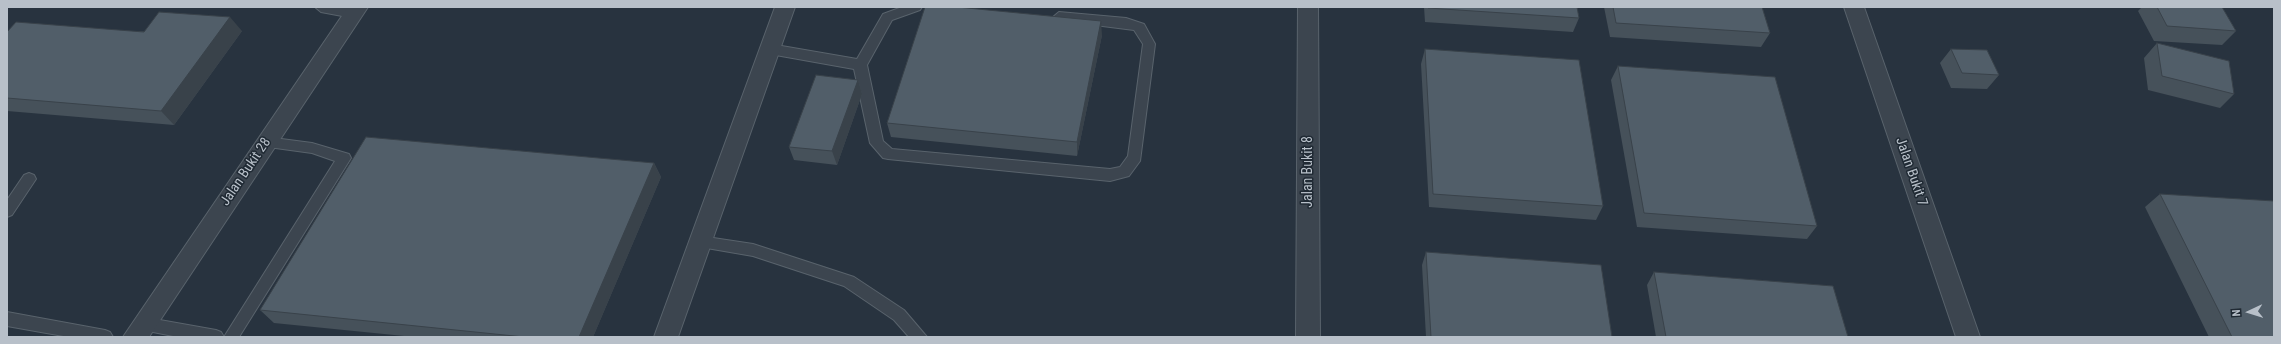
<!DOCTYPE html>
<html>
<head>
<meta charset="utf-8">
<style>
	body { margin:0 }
	#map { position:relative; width:2281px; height:344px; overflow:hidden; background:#28333f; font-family:"Roboto Condensed",sans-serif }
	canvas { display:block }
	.frame { position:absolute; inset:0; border:8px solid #b8c0c9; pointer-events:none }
	.north { position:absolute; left:2229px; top:292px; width:40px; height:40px; -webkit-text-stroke:3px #202a34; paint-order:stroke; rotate:266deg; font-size:11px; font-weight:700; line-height:16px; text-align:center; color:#b8c0c9 }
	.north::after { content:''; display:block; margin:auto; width:14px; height:18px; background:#b8c0c9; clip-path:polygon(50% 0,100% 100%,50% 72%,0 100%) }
</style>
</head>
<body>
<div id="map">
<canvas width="2281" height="344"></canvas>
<div class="frame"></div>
<div class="north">N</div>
</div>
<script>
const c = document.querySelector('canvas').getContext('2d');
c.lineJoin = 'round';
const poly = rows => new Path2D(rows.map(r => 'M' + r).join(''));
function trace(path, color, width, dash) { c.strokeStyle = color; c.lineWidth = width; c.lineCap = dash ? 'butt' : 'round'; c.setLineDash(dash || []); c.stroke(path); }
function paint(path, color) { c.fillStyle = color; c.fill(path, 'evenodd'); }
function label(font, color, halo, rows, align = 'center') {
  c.font = font + ' "Roboto Condensed",sans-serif'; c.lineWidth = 3; c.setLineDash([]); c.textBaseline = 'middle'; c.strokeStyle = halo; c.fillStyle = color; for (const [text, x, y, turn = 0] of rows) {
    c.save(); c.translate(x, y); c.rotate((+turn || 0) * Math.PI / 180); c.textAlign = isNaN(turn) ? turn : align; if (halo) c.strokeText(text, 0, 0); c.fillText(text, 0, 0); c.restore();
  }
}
const service = poly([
	[315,7,345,7,357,10,359,13,353,18,321,12,315,7],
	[902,7,922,7,920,10,892,20,867,65,883,141,892,149,1110,169,1120,167,1128,156,1143,44,1134,30,1055,20,1053,17,1059,12,1126,18,1144,24,1155,44,1140,161,1129,176,1110,181,888,159,883,158,870,143,854,69,770,54,765,52,764,49,765,46,770,44,857,59,883,14,902,7],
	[266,137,312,143,349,154,351,158,239,337,178,337,138,329,135,324,138,319,143,317,216,330,221,332,224,337,335,161,312,153,261,146,259,142,261,138,266,137],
	[29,173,34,175,36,179,12,215,7,217,7,200,24,175,29,173],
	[700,236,753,244,854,277,904,310,927,337,909,337,894,320,844,286,753,256,695,246,693,242,695,238,700,236],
	[7,312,105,330,110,332,113,337,69,337,7,326,7,312]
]);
const minor = poly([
	[348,7,368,7,149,337,123,337,348,7],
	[775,7,795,7,678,337,654,337,775,7],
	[1298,7,1318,7,1320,337,1296,337,1298,7],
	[1844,7,1864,7,1980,337,1956,337,1844,7]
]);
trace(service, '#59636c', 2);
trace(minor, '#59636c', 2);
paint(service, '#3c454f');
paint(minor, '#3c454f');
paint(poly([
	[1424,7,1577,7,1579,18,1573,32,1425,22],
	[1604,7,1762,7,1770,33,1761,47,1610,37],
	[2142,7,2222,7,2236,31,2222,45,2154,41,2138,11],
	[242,31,174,125,7,111,7,32],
	[1102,35,1077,156,891,137,887,123],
	[2157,43,2234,94,2220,108,2148,90,2144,58],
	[1425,49,1603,206,1596,220,1429,207,1421,64],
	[1951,49,1999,75,1987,89,1951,88,1940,63],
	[1618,66,1817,226,1807,239,1637,227,1611,80],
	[858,80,862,94,837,165,794,160,789,147],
	[654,163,661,177,593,337,414,337,274,323,260,310],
	[2160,194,2274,337,2209,337,2145,207],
	[1426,252,1612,337,1426,337,1422,265],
	[1654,272,1848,337,1656,337,1647,285]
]), '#46515a');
paint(poly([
	[230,17,242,31,174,125,161,111],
	[1101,21,1102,35,1077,156,1077,142],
	[858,80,862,94,837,165,832,151],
	[654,163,661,177,593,337,579,337]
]), '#39424a');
const building = poly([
	[925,7,957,7,1101,21,1077,142,887,123,925,7],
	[1428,7,1577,7,1579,18,1428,8,1428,7],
	[1613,7,1762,7,1770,33,1616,23,1613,7],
	[2157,7,2222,7,2236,31,2167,26,2157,7],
	[159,12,230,17,161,111,7,98,7,32,16,22,144,32,159,12],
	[2157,43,2229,61,2234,94,2162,76,2157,43],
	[1425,49,1579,60,1603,206,1433,194,1425,49],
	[1951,49,1987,50,1999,75,1962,73,1951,49],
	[1618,66,1775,77,1817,226,1644,213,1618,66],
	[816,75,858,80,832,151,789,147,816,75],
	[366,137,654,163,579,337,524,337,260,310,366,137],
	[2160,194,2274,201,2274,337,2232,337,2160,194],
	[1426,252,1601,265,1612,337,1431,337,1426,252],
	[1654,272,1833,286,1848,337,1666,337,1654,272]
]);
paint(building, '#515e69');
trace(building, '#39424a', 1);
label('14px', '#b8c0c9', '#202a34', [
	["Jalan Bukit 28",246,172,-56],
	["Jalan Bukit 8",1308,172,-90],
	["Jalan Bukit 7",1911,172,71]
]);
</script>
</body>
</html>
